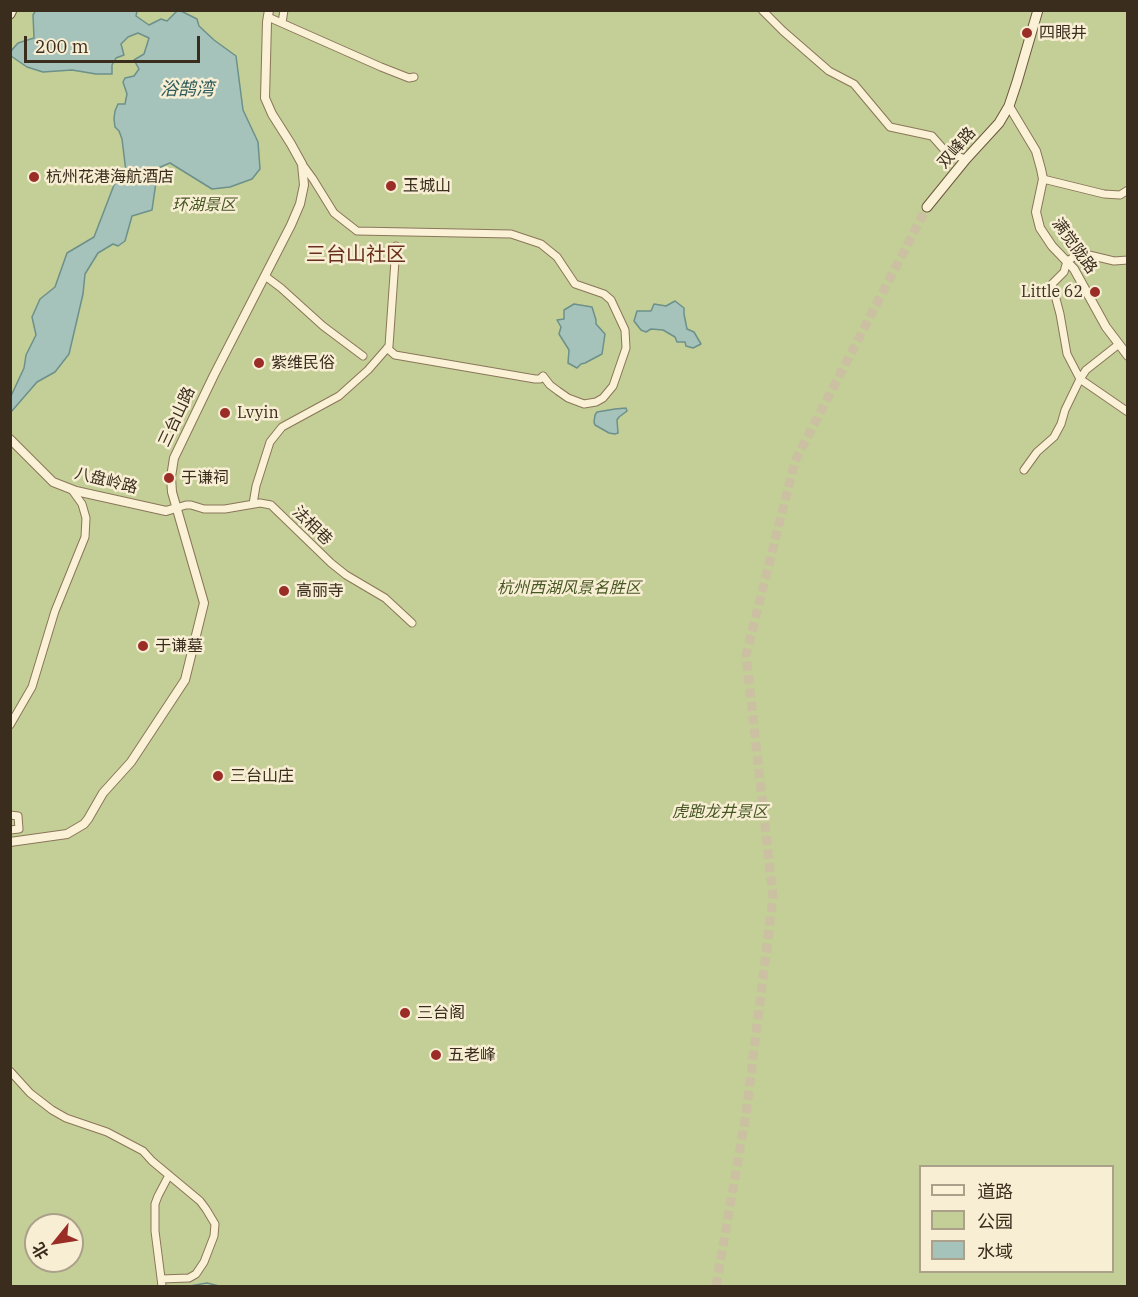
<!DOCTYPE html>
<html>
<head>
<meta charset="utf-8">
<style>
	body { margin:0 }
	#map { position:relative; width:1138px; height:1297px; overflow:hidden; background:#efe5c3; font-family:"IBM Plex Serif","Noto Sans SC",serif }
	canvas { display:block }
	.frame { position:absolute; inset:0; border:12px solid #3a2d1e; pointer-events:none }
	.legend { position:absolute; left:919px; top:1165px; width:195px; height:108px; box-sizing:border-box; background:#f7eed3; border:2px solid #aba18b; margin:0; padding:8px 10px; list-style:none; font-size:18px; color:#3a2d1e }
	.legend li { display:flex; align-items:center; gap:12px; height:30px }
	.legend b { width:30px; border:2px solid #aba18b }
	.north { position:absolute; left:24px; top:1213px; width:60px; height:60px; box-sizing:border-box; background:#f7eed3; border:2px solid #aba18b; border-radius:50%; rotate:240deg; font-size:16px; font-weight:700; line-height:24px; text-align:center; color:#3a2d1e }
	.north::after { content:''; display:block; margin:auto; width:21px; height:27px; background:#9b2d27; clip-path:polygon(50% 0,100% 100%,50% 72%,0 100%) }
	.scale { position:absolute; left:24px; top:36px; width:176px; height:27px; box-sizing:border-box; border:3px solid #3a2d1e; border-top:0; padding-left:8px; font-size:18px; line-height:21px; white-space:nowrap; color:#3a2d1e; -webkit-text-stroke:4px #f7eed3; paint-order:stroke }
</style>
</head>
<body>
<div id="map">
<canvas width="1138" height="1297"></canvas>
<div class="frame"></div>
<ul class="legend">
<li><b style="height:8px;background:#faf1d7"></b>道路</li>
<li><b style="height:16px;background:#c4ce97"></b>公园</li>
<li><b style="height:16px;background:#a5c2bb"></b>水域</li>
</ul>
<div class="north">北</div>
<div class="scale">200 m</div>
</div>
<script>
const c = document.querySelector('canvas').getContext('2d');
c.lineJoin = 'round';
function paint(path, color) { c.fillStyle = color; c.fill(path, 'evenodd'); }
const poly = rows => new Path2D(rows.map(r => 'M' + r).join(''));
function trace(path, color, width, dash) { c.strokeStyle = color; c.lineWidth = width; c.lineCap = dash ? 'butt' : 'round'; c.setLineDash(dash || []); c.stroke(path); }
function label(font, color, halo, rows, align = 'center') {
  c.font = font + ' "IBM Plex Serif","Noto Sans SC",serif'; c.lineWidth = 5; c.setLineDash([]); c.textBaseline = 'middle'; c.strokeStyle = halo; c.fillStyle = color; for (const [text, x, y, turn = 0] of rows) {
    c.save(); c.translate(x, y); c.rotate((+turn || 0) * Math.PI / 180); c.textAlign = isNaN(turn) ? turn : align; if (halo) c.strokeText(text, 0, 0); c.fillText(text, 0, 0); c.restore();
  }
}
paint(poly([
	[11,11,1127,11,1127,1286,11,1286],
	[920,1166,1112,1166,1112,1272,920,1272],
	[36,1225,72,1225,72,1261,36,1261]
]), '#c4ce97');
const water = poly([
	[36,10,137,11,136,16,149,25,161,19,167,21,177,11,181,11,197,19,199,26,214,40,236,56,243,110,258,142,260,169,252,179,230,187,212,189,170,163,158,168,152,210,132,216,125,241,118,246,113,244,98,253,85,274,83,294,69,354,55,372,37,382,11,412,11,396,24,368,26,355,36,335,32,317,40,299,55,287,67,253,94,237,114,185,126,172,122,139,119,131,115,127,114,119,115,111,118,104,125,104,127,94,123,82,125,78,134,76,139,69,134,60,144,54,149,38,138,33,128,37,121,44,124,55,116,58,112,65,112,74,96,74,72,70,43,72,27,67,11,56,11,51,18,43,34,38,33,15,36,10],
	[675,301,684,308,684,314,687,329,694,332,701,344,693,348,686,346,685,342,677,342,675,337,663,330,651,329,646,332,641,330,634,321,637,311,651,311,654,304,666,306,675,301],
	[574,304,592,307,596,320,596,324,605,334,602,354,585,363,581,364,577,368,568,363,569,350,559,334,561,327,557,320,564,319,564,310,574,304],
	[626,408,627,411,619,417,617,420,618,433,615,434,609,433,595,425,594,422,595,415,597,412,615,409,626,408]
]);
paint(water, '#a5c2bb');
trace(water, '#6c918a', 1.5);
trace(poly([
	[10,1285,13,1286],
	[190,1286,207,1283,219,1286]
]), '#6c918a', 1.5);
trace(poly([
	[716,1286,746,1114,773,897,746,655,795,461,927,207]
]), '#cbc0a2', 9, [9, 4.5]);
const minor = poly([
	[762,10,783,31,829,71,854,84,890,127,932,136,947,153,966,159],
	[268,17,381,67,409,78,414,77],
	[282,23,284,10],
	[302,164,313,179,334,213,357,231,511,234,541,244,557,257,575,284,604,294,611,300,625,330,626,348,613,386,603,398,596,402,584,404,568,398,558,391,550,385,543,376,540,379,535,379,395,355,387,348],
	[1043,179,1104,194,1120,195,1128,190],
	[1128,260,1114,261,1089,255,1076,256,1067,261,1064,272,1052,284,1060,314,1067,354,1080,379,1128,412],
	[265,276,281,288,323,326,363,356],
	[1024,470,1037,452,1054,437,1061,424,1065,410,1080,379,1086,370,1119,344],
	[253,504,256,486,270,442,282,427,339,396,368,370,389,346,396,246],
	[176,508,186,505,191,505,204,509,225,509,260,503,271,505,331,563,346,575,385,598,412,623],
	[10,725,32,687,55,611,85,537,86,518,82,504,72,490],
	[10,815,18,816,19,829,10,830],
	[10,1071,30,1093,52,1110,66,1118,107,1132,143,1151,152,1161,200,1201,206,1209,215,1224,214,1236,204,1262,196,1274,189,1278,161,1279],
	[162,1286,155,1231,155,1204,158,1196,169,1175]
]);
const tertiary = poly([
	[1009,106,1036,151,1041,169,1043,179,1036,212,1040,228,1052,246,1074,269,1106,327,1128,356],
	[10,439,53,482,76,491,166,511,176,508],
	[10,842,67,834,84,824,88,819,103,793,131,762,185,680,204,603,172,492,171,477,174,458,214,375,291,225,300,204,304,185,302,164,291,144,272,114,265,98,267,22,269,10]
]);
const secondary = poly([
	[10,14,12,10],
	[927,207,966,159,999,123,1009,106,1017,82,1038,10]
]);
trace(minor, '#8a7659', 9);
trace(tertiary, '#8a7659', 10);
trace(secondary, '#6c573c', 11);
trace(minor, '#faf1d7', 7);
trace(tertiary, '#faf1d7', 8);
trace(secondary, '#faf1d7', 9);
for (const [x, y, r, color] of [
	[1027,33,6,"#9b2d27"],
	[34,177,6,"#9b2d27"],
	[391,186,6,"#9b2d27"],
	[1095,292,6,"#9b2d27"],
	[259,363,6,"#9b2d27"],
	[225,413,6,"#9b2d27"],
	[169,478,6,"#9b2d27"],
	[284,591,6,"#9b2d27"],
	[143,646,6,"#9b2d27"],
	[218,776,6,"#9b2d27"],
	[405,1013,6,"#9b2d27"],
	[436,1055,6,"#9b2d27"]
]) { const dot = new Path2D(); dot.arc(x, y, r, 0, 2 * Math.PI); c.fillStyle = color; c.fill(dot); trace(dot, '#f7eed3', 2); }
label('16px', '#3a2d1e', '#f7eed3', [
	["四眼井",1039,33],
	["杭州花港海航酒店",46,177],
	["玉城山",403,186],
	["Little 62",1083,292,"right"],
	["紫维民俗",271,363],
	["Lvyin",237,413],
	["于谦祠",181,478],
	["高丽寺",296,591],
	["于谦墓",155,646],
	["三台山庄",230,776],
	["三台阁",417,1013],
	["五老峰",448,1055]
], 'left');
label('16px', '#3a2d1e', '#f7eed3', [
	["双峰路",957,148,-49],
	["满觉陇路",1074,246,54],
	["三台山路",177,417,-65],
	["八盘岭路",106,481,14],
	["法相巷",312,526,44]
]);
label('italic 16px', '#475724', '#f7eed3', [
	["环湖景区",204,205],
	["杭州西湖风景名胜区",569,588],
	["虎跑龙井景区",720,812]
]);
label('italic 18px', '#2d5a5a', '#f7eed3', [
	["浴鹄湾",187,90]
]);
label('20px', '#68301c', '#f7eed3', [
	["三台山社区",356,255]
]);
</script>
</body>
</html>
